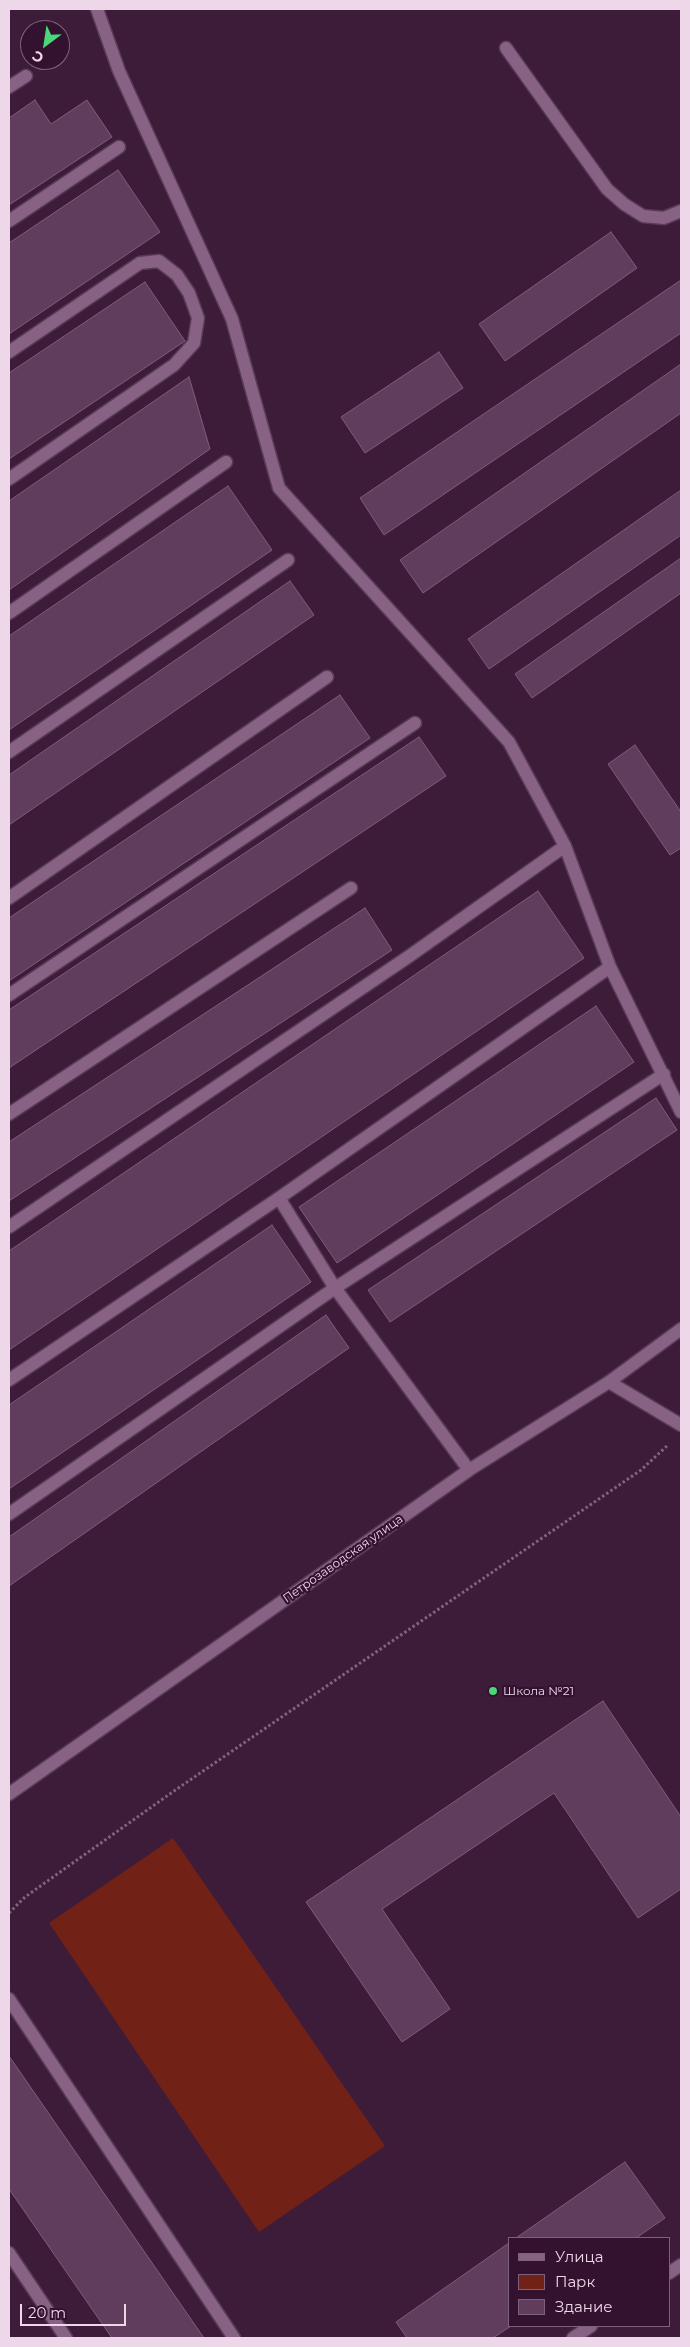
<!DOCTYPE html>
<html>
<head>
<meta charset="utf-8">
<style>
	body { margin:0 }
	#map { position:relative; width:690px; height:2347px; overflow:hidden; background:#3d1c3a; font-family:Montserrat,sans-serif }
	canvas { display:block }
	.frame { position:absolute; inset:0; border:10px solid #edd7e9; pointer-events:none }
	.legend { position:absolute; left:508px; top:2237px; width:162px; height:90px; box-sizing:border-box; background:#331230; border:1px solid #7d617a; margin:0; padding:6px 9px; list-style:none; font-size:15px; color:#edd7e9 }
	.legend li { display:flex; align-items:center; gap:10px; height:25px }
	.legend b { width:25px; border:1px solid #7d617a }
	.north { position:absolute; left:20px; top:20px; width:50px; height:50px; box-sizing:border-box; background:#331230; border:1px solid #7d617a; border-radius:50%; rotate:211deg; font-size:14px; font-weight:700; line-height:20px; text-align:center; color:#edd7e9 }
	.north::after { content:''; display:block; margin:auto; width:18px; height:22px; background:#49d778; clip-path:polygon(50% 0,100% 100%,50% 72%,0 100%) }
	.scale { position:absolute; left:20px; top:2304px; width:106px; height:22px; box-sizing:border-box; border:2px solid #edd7e9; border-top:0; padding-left:6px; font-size:15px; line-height:18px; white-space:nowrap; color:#edd7e9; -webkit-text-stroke:4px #331230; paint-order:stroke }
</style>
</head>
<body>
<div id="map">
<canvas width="690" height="2347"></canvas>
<div class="frame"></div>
<ul class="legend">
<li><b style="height:6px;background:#886284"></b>Улица</li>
<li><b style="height:14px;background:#722116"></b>Парк</li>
<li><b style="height:14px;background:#613d5d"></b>Здание</li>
</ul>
<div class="north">С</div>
<div class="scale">20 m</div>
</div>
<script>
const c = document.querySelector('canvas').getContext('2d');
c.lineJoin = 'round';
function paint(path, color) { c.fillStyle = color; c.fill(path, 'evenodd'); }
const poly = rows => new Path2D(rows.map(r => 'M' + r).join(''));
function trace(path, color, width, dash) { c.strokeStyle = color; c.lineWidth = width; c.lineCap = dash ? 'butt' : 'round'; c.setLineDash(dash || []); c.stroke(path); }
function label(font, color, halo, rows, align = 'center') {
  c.font = font + ' Montserrat,sans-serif'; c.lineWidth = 4.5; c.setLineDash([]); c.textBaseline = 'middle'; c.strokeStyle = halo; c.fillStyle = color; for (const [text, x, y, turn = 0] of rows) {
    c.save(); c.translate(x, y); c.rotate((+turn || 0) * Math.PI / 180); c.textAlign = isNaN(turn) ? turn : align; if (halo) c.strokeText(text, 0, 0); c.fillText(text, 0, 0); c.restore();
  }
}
paint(poly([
	[173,1838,385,2146,259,2232,49,1923]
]), '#722116');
const building = poly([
	[35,100,51,124,87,100,112,137,9,205,9,118,35,100],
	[118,170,160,232,9,334,9,243,118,170],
	[611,232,637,268,505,361,479,324,611,232],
	[681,280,681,333,384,535,360,498,681,280],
	[145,282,185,341,9,459,9,373,145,282],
	[439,352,463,388,365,453,341,417,439,352],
	[681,364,681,413,423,593,400,560,681,364],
	[189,377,210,449,9,590,9,501,189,377],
	[228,486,272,550,9,730,9,636,228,486],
	[681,490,681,535,489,669,468,639,681,490],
	[681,558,681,593,532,698,515,674,681,558],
	[290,581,314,615,9,825,9,775,290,581],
	[340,695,370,738,9,981,9,918,340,695],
	[419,737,446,776,9,1068,9,1010,419,737],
	[635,745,681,812,681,848,670,855,608,764,635,745],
	[538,891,584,958,9,1350,9,1251,538,891],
	[365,908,392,950,9,1201,9,1142,365,908],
	[596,1006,634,1062,337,1263,299,1207,596,1006],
	[656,1098,677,1130,390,1322,368,1290,656,1098],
	[272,1225,311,1282,9,1489,9,1405,272,1225],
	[326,1315,349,1348,9,1586,9,1537,326,1315],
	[603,1701,681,1817,681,1889,638,1918,554,1793,382,1909,450,2009,402,2042,306,1902,603,1701],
	[9,2056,204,2338,112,2338,9,2189,9,2056],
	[625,2162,665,2218,636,2238,516,2238,625,2162],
	[509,2243,509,2326,511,2326,493,2338,407,2338,396,2322,509,2243]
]);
paint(building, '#613d5d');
trace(building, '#815b7c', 1);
const lane = poly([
	[97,9,119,71,232,319,279,488,509,742,565,846,610,967,681,1112],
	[506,48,607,189,624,204,643,216,664,218,681,211],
	[9,87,26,76],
	[9,221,119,147],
	[9,352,140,263,159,261,177,275,189,293,198,318,194,343,174,365,9,479],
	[9,613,226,462],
	[9,752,288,560],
	[9,898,327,677],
	[9,995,415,723],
	[9,1114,351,888],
	[279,1198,335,1288,469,1470],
	[9,1227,408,957,565,846],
	[9,1380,279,1198,610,967],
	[609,1382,681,1425],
	[9,1514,335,1288,664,1074],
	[9,1999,234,2338],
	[9,2253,66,2338],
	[669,2273,681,2265],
	[573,2338,591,2326]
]);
const street = poly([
	[9,1794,469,1470,609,1382,681,1329]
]);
trace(lane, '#583b55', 15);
trace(street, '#583b55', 15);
trace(poly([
	[9,1913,25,1897,174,1791,641,1470,668,1445]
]), '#81647e', 3, [2.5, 2.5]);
trace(lane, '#886284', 12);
trace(street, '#886284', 12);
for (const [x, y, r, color] of [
	[493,1691,5,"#49d778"]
]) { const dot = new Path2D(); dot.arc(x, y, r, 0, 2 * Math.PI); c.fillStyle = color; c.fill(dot); trace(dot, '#331230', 2); }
label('12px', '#edd7e9', '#331230', [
	["Петрозаводская улица",343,1559,-35]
]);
label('12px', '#edd7e9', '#331230', [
	["Школа №21",503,1691]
], 'left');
</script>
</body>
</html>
